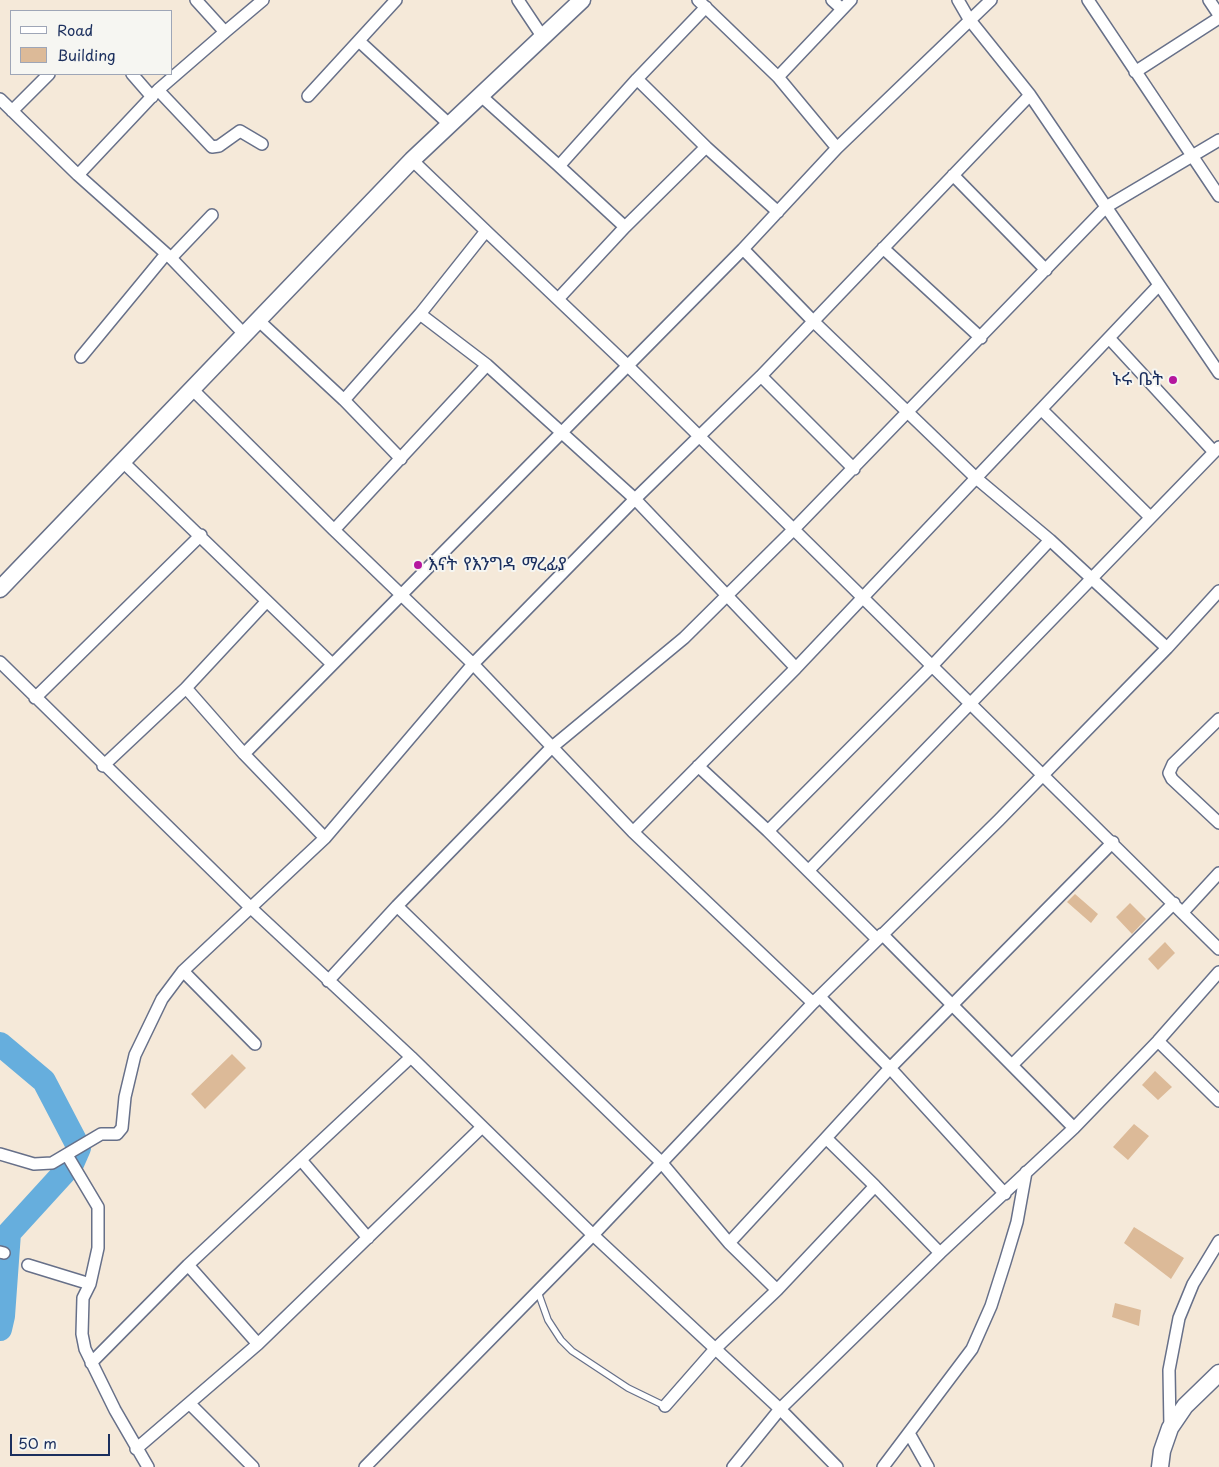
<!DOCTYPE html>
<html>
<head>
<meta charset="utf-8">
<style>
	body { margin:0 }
	#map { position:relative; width:1219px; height:1467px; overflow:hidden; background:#f5e9d9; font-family:"Playpen Sans",sans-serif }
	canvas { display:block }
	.legend { position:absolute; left:10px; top:10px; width:162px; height:65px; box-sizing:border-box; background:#f6f6f2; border:1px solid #9ea6b7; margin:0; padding:6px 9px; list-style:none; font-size:15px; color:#1b2f5e }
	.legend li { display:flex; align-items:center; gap:10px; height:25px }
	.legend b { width:25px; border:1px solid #9ea6b7 }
	.scale { position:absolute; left:10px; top:1434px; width:100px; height:22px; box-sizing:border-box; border:2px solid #1b2f5e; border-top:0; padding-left:6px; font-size:15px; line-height:18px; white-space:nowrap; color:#1b2f5e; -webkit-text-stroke:4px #f6f6f2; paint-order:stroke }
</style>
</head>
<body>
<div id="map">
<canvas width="1219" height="1467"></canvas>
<ul class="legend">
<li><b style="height:6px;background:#fff"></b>Road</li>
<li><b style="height:14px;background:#dcba98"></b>Building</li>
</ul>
<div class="scale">50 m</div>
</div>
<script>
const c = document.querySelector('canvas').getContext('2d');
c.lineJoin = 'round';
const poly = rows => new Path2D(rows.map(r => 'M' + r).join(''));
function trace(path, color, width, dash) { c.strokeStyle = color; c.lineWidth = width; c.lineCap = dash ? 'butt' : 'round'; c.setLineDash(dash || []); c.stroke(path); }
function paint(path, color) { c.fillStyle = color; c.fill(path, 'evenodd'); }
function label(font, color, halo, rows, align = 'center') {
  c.font = font + ' "Playpen Sans","Noto Sans Ethiopic",sans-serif'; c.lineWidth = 4; c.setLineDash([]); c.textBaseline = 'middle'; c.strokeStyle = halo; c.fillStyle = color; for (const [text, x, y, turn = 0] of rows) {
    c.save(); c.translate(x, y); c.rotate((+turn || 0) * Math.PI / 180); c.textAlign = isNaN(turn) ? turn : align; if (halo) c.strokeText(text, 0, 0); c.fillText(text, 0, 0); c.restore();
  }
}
trace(poly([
	[0,1044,44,1081,79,1148,72,1164,9,1233,3,1316,0,1329]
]), '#66aedd', 24);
paint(poly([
	[1075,894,1098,914,1091,923,1067,902],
	[1130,903,1146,919,1132,934,1116,917],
	[1165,942,1175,953,1158,970,1148,959],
	[232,1054,246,1068,205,1109,191,1094],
	[1155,1071,1172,1087,1158,1100,1142,1085],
	[1134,1124,1149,1136,1128,1160,1113,1147],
	[1134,1227,1184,1258,1171,1279,1124,1243],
	[1115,1303,1141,1310,1139,1326,1112,1317]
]), '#dcba98');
const lane = poly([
	[538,1292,548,1320,561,1340,572,1351,628,1388,665,1406]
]);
const street = poly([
	[196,0,225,32,263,0],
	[518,0,542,36],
	[698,0,778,77,851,0],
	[832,0,842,9],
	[958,0,969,19,1030,95,1219,373],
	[1088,0,1219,196],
	[1209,0,1219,15],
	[360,42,450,125],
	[1135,72,1219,18],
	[132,74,152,97],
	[778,77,837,148],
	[158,90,212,147,219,146,240,131,262,144],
	[480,95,559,166,637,79,706,7],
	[308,96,396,0],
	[0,99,78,175,171,258,245,335],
	[12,111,49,74],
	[706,147,778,212],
	[412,160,486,231,420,314],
	[559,166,625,227,706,147,637,79],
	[78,175,158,90,225,32],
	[953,175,1046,270],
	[486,231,626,364,1219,949],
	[883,248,981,338],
	[743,249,813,321,976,478,1159,285],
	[171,258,212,215],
	[558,299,625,227],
	[258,320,344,400,401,459],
	[1109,338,1214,452],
	[81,357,166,254],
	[761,376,854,469],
	[193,390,334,530,487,365],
	[344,400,420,314,487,365,635,499,796,668],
	[1042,410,1150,517],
	[123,462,332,664],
	[334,530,473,664,633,832,813,1003],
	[0,662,250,907,411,1057,593,1235,780,1409,837,1467],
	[186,688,244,754,325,838],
	[35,698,201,535],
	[1219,719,1173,764,1169,773,1172,779,1219,823],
	[244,754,743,249,837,148,991,0],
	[103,766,186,688,267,601],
	[698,766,768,831,877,939],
	[768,831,931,667,1050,540],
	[633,832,796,668,976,478,1050,540,1167,648],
	[809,870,1219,447],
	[397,906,661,1162,729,1243,777,1290,715,1349,665,1406],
	[1183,912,1219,873],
	[882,934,1074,1128],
	[183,971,255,1044],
	[328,981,397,906,551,748,684,638,793,530,1106,207,1219,140],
	[820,997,890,1068,826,1138,875,1186],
	[1158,1041,1219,1101],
	[1013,1064,1174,903],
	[0,1154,34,1164,52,1163,101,1134,117,1134,122,1128,125,1097,135,1055,162,999,183,971,325,838,473,664,635,499,761,376,1030,95],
	[67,1155,98,1207,98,1248,90,1284,83,1298,82,1334,85,1349,115,1410,148,1467],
	[301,1160,368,1238],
	[1005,1194,890,1068,1113,842],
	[729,1243,826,1138],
	[0,1252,4,1253],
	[28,1265,90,1284],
	[188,1265,258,1344],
	[777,1290,875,1186,940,1253,1074,1128,1158,1041,1219,972],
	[91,1363,188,1265,411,1057],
	[190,1404,253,1467],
	[1170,1428,1169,1370,1179,1318,1193,1284,1219,1241],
	[910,1435,928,1467],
	[136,1449,258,1344,482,1127],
	[365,1467,593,1235,813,1003,999,820,1167,648,1219,591],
	[733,1467,780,1409,940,1253],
	[883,1467,972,1349,991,1306,1005,1262,1017,1222,1026,1172]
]);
const secondary = poly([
	[0,589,412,160,582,0],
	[1160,1467,1162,1451,1170,1428,1185,1406,1219,1373]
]);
trace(lane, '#677089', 8);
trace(street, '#677089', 14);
trace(secondary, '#677089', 19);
trace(lane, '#fff', 5.5);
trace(street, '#fff', 11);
trace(secondary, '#fff', 16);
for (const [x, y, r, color] of [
	[1173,380,5,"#b5179e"],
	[418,565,5,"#b5179e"]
]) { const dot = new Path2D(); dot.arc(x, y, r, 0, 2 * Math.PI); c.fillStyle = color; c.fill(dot); trace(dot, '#f6f6f2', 2); }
label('18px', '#1b2f5e', '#f6f6f2', [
	["ኑሩ ቤት",1163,380],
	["እናት የእንግዳ ማረፊያ",428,565,"left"]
], 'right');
</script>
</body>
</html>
